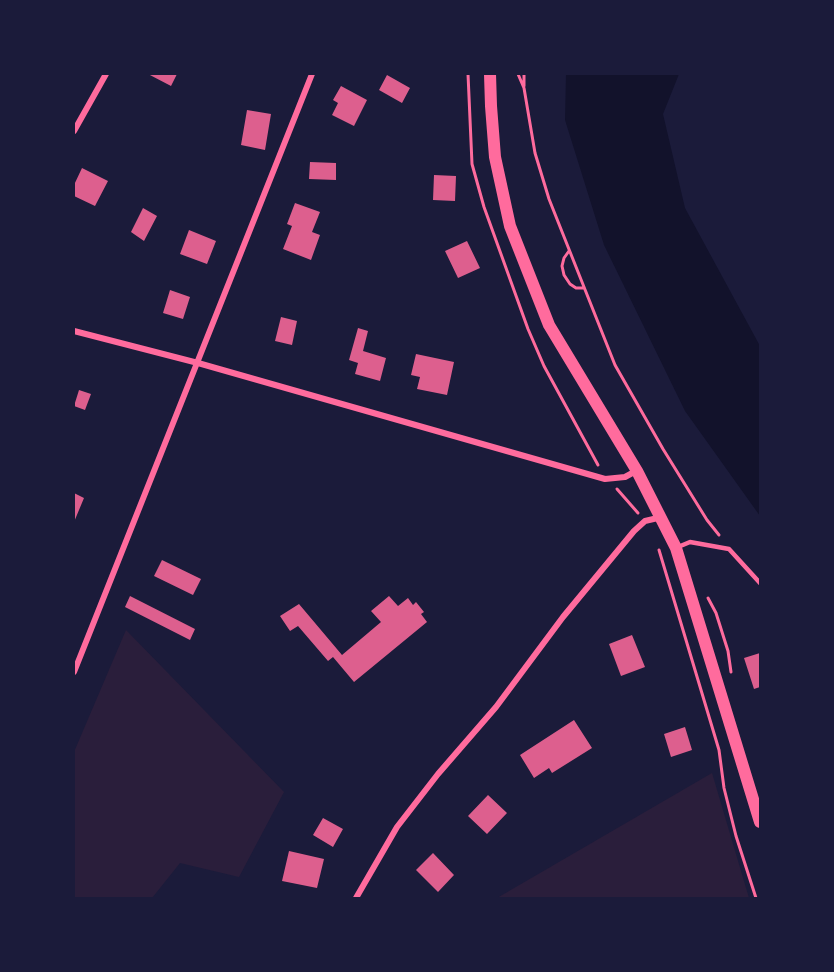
<!DOCTYPE html>
<html>
<head>
<meta charset="utf-8">
<style>
	body { margin:0 }
	#map { position:relative; width:834px; height:972px; overflow:hidden; background:#1b1b3a; font-family:"Roboto Condensed",sans-serif }
	canvas { display:block }
	.frame { position:absolute; inset:0; border:75px solid #1b1b3a; pointer-events:none }
</style>
</head>
<body>
<div id="map">
<canvas width="834" height="972"></canvas>
<div class="frame"></div>
</div>
<script>
const c = document.querySelector('canvas').getContext('2d');
c.lineJoin = 'round';
function paint(path, color) { c.fillStyle = color; c.fill(path, 'evenodd'); }
const poly = rows => new Path2D(rows.map(r => 'M' + r).join(''));
function trace(path, color, width, dash) { c.strokeStyle = color; c.lineWidth = width; c.lineCap = dash ? 'butt' : 'round'; c.setLineDash(dash || []); c.stroke(path); }
paint(poly([
	[126,630,284,792,239,877,180,863,152,898,74,898,74,752],
	[712,773,749,898,497,898]
]), '#2a1e3b');
paint(poly([
	[566,74,679,74,663,114,685,208,760,346,760,516,685,411,604,245,565,120]
]), '#12122b');
paint(poly([
	[148,74,177,74,171,86],
	[387,75,410,88,402,103,379,90],
	[341,86,367,100,354,126,332,115,338,103,333,100],
	[247,110,271,114,265,150,241,145],
	[310,162,336,163,336,180,309,179],
	[82,168,108,181,95,206,74,196,74,185],
	[434,175,456,176,455,201,433,200],
	[295,203,320,212,312,232,320,235,311,260,283,249,292,226,287,224],
	[143,208,157,216,144,241,131,232],
	[189,230,216,241,207,264,180,254],
	[467,241,480,268,458,278,445,251],
	[170,290,190,297,183,319,163,313],
	[281,317,297,321,292,345,275,341],
	[358,328,368,331,363,351,386,358,380,381,355,374,358,363,349,360],
	[416,354,454,362,447,395,417,389,420,377,411,375],
	[79,390,91,394,85,410,74,406],
	[74,493,84,498,74,522],
	[162,560,201,579,193,595,154,576],
	[130,596,195,629,190,640,125,607],
	[389,596,398,606,408,598,413,605,416,602,424,612,421,614,427,622,354,682,333,657,328,661,298,626,290,631,280,616,299,604,342,655,381,622,371,611],
	[632,635,645,667,621,676,609,644],
	[760,653,760,687,754,689,744,658],
	[574,720,592,748,552,773,549,768,534,778,520,755],
	[685,727,692,750,671,757,664,734],
	[488,795,507,813,487,834,468,816],
	[323,818,343,829,333,847,313,835],
	[289,851,324,859,317,888,282,881],
	[433,853,454,875,438,892,416,870]
]), '#dd5f8e');
trace(poly([
	[468,74,472,164,484,207,528,329,544,366,598,465],
	[518,74,524,88,535,153,549,199,615,365,663,449,707,520,719,535],
	[524,74,524,86],
	[569,251,564,258,562,266,564,275,570,284,576,288,583,288],
	[617,489,638,513],
	[659,550,719,750,724,788,736,836,756,898],
	[708,598,716,613,728,651,731,672]
]), '#ff6b9d', 3);
trace(poly([
	[678,547,690,542,729,549,760,583]
]), '#ff6b9d', 4.5);
trace(poly([
	[74,131,106,74],
	[74,331,198,363,605,479,625,477,636,471],
	[74,672,312,74],
	[356,898,397,827,438,774,496,707,563,617,634,531,645,521,662,517]
]), '#ff6b9d', 6);
trace(poly([
	[490,74,491,106,495,157,510,226,549,325,637,471,676,548,760,822]
]), '#ff6b9d', 12);
</script>
</body>
</html>
